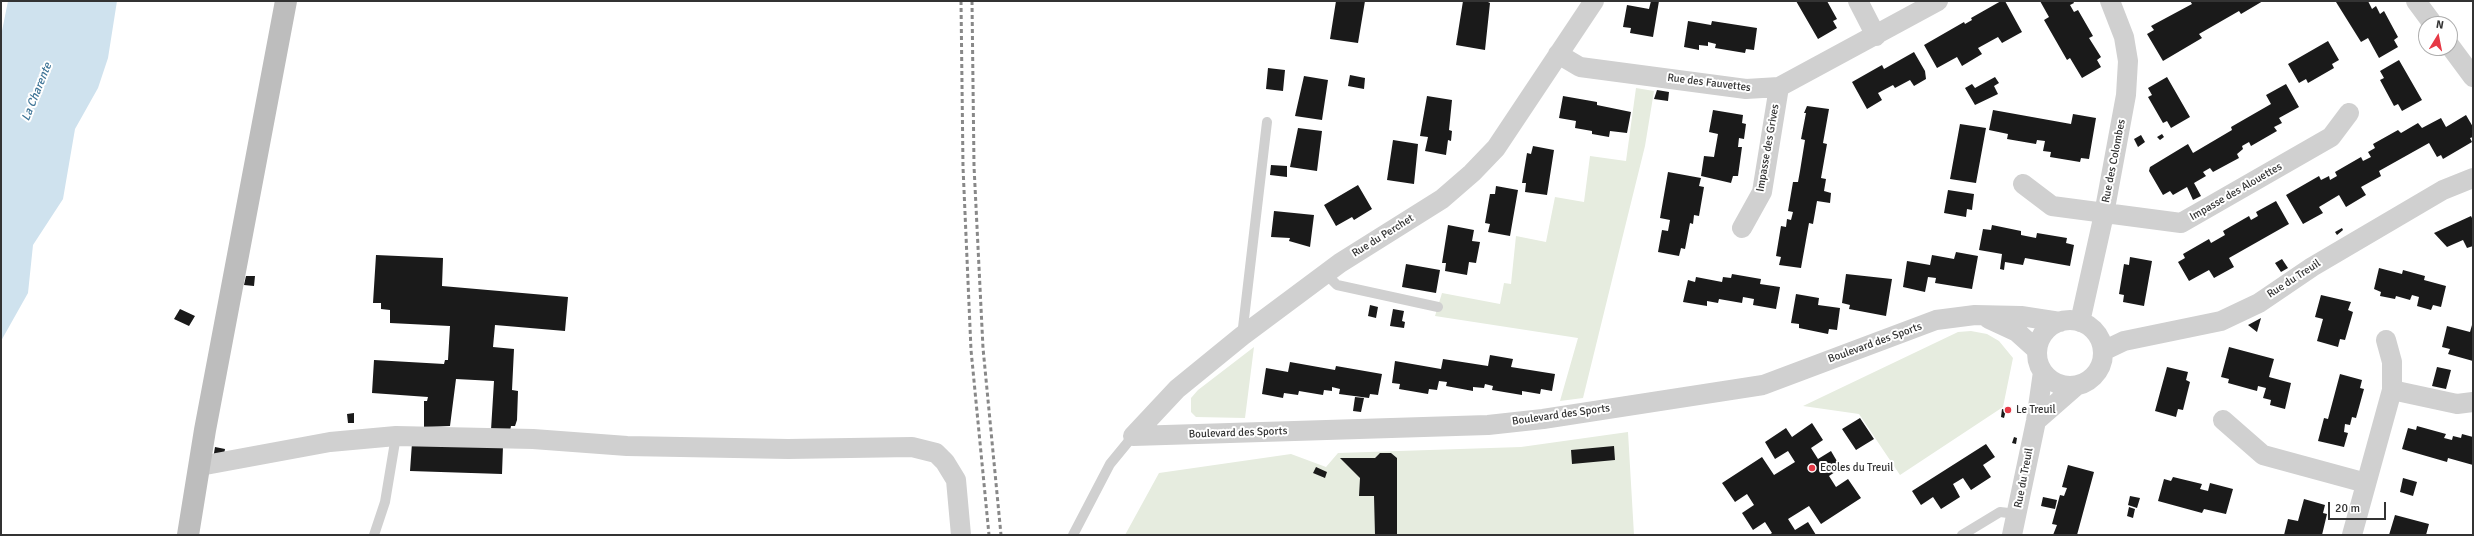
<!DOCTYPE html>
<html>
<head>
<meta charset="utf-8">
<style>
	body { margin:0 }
	#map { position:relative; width:2474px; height:536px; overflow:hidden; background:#fff; font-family:Signika,sans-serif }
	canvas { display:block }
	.frame { position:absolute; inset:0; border:2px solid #333; pointer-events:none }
	.north { position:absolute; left:2418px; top:16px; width:40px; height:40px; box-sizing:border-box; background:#fff; border:1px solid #adadad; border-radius:50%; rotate:10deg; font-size:11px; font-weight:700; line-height:16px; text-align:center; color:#333 }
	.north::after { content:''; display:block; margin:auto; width:14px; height:18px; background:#e63946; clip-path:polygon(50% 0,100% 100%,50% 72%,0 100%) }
	.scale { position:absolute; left:2328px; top:502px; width:58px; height:18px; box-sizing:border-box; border:2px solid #333; border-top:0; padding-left:5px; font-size:12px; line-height:14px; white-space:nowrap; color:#333; -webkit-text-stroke:3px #fff; paint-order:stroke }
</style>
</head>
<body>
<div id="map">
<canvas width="2474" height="536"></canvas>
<div class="frame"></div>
<div class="north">N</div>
<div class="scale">20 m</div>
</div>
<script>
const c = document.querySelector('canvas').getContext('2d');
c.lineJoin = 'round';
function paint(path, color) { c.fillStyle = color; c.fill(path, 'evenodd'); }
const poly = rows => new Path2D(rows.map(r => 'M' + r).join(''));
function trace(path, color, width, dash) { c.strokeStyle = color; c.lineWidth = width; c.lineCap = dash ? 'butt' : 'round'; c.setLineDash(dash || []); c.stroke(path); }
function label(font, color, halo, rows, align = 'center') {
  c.font = font + ' Signika,sans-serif'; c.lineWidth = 4; c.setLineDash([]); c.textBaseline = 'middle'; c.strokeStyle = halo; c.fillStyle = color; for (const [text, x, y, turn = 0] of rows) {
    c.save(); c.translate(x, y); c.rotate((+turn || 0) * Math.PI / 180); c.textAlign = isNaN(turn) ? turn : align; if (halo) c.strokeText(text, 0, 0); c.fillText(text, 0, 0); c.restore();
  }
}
paint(poly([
	[1636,88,1654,91,1645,146,1625,227,1583,398,1560,401,1578,338,1435,316,1442,293,1500,304,1504,283,1511,284,1516,236,1546,242,1555,197,1584,202,1590,156,1626,161],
	[1971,331,1987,334,1999,341,2013,358,2003,407,1900,475,1859,414,1803,406,1958,332],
	[1254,347,1245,418,1196,417,1191,412,1191,398,1198,390],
	[1628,432,1634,535,1125,535,1159,473,1291,454,1326,467,1338,453,1521,447]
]), '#e6ecdf');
paint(poly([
	[8,1,117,1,108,58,98,88,75,129,63,199,33,245,28,293,1,341,1,36]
]), '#cfe2ee');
paint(poly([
	[1336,1,1365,1,1358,43,1330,39],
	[1463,1,1486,1,1490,3,1485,50,1456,45],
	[1651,1,1659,1,1653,37,1630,33,1631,28,1623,27,1627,5,1649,9],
	[1796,1,1827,1,1837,19,1833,21,1837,28,1818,39],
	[2001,1,2005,1,2022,32,2002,43,1998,37,1978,48,1982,54,1962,66,1957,57,1937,68,1924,45,1964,22,1965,24,1972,20,1971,18],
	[2040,1,2073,1,2074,3,2070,5,2074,12,2078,10,2093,36,2089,38,2101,57,2097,60,2101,67,2082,78,2070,58,2067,60,2044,20,2049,17],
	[2190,1,2263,1,2241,14,2239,11,2199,34,2202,38,2163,61,2147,34,2154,30,2151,26,2192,4],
	[2338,1,2368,1,2372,9,2376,6,2380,14,2384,11,2398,37,2394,40,2398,47,2379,58,2368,38,2361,42,2336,2],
	[1688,21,1711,25,1712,21,1757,28,1754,50,1746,49,1745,53,1715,48,1716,44,1708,42,1708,46,1699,45,1699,50,1684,47],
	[2328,41,2339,60,2332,64,2334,68,2308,83,2306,79,2299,83,2288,64],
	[1914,52,1925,71,1926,79,1914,86,1910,80,1895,88,1893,85,1878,93,1882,100,1867,109,1852,82,1882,65,1884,69],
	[2399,60,2422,100,2402,111,2398,104,2394,106,2380,80,2384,78,2380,71],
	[1268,68,1285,70,1283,91,1266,89],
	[1350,75,1365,78,1364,89,1348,86],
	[1304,76,1328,80,1322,120,1295,116],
	[1995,77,1999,83,1994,86,1998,94,1975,105,1965,88,1972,84,1975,88],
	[2167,77,2190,117,2171,128,2167,121,2163,123,2148,97,2152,95,2148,88],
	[2286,84,2299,107,2279,118,2282,123,2274,127,2277,131,2251,146,2249,142,2242,146,2243,149,2237,154,2239,158,2213,172,2210,168,2203,172,2206,176,2194,183,2201,196,2193,200,2187,187,2173,195,2170,191,2163,195,2149,171,2150,167,2188,144,2193,153,2232,130,2231,127,2271,104,2266,95],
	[1657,90,1669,92,1668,101,1654,99],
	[1427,96,1452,100,1449,130,1452,131,1451,141,1448,140,1446,155,1425,151,1428,137,1420,136],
	[1563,96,1597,102,1597,105,1631,112,1627,133,1610,131,1609,137,1592,134,1592,131,1575,128,1576,121,1559,118],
	[1807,106,1829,109,1823,143,1827,144,1821,178,1826,179,1824,191,1831,193,1830,203,1817,201,1813,224,1809,223,1801,268,1779,265,1781,257,1776,256,1781,226,1786,227,1787,219,1791,220,1793,212,1788,211,1793,182,1798,182,1800,171,1805,140,1801,139,1806,113,1804,113],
	[1713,110,1743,115,1742,123,1746,124,1744,139,1739,138,1738,147,1742,147,1738,176,1733,176,1731,183,1701,176,1704,156,1714,157,1718,134,1709,132],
	[1993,110,2071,124,2073,114,2096,118,2089,159,2081,158,2080,162,2050,157,2051,152,2043,151,2045,141,2037,140,2036,144,2007,139,2008,134,1989,130],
	[2466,115,2473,127,2473,137,2470,138,2472,142,2443,159,2441,155,2437,157,2429,143,2379,171,2381,176,2361,187,2366,195,2346,207,2339,195,2319,207,2323,213,2303,224,2286,195,2319,176,2321,180,2329,176,2330,180,2337,176,2335,172,2361,157,2363,161,2371,157,2368,152,2375,148,2373,144,2398,130,2401,133,2418,123,2422,128,2441,118,2446,127],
	[1960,124,1986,128,1976,183,1950,179],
	[1298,128,1322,131,1317,171,1290,167],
	[2162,134,2164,137,2160,140,2157,137],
	[2141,135,2145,142,2138,147,2134,139],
	[1393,140,1418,144,1414,184,1387,180],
	[1533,146,1554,150,1547,195,1525,192,1526,183,1522,183,1527,153,1531,154],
	[1271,165,1287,166,1287,177,1270,175],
	[1668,172,1701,178,1699,186,1704,187,1699,216,1694,215,1693,224,1690,223,1685,249,1681,248,1679,256,1658,252,1662,230,1668,231,1670,220,1660,218],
	[1358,185,1372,209,1354,220,1352,217,1336,226,1324,205],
	[1496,186,1518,190,1510,236,1488,232,1490,224,1485,223,1490,194,1495,194],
	[1948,190,1974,194,1972,210,1967,209,1966,217,1944,213],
	[2276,201,2289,224,2229,258,2234,267,2214,278,2209,270,2189,281,2178,262,2185,258,2183,254,2209,239,2211,243,2225,235,2223,231,2249,216,2251,220,2258,216,2256,212],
	[1274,211,1314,215,1310,247,1289,241,1290,238,1271,237],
	[2471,216,2473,220,2473,246,2467,248,2463,240,2447,247,2434,233],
	[1448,225,1474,230,1472,241,1480,242,1476,263,1469,262,1467,275,1445,271,1446,263,1442,263],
	[1992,225,2021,231,2021,235,2036,238,2037,233,2067,238,2066,243,2074,245,2070,266,2025,258,2023,265,2005,262,2004,270,2000,269,2002,254,1979,250,1983,229,1991,230],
	[2342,228,2343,230,2337,235,2335,232],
	[1956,252,1978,256,1972,289,1935,283,1936,278,1928,277,1925,292,1903,287,1907,261,1930,265,1932,255,1954,259],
	[376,255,443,258,442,286,568,297,565,331,495,325,493,347,514,349,512,390,518,391,517,420,515,426,511,426,510,431,491,430,494,381,456,379,450,426,424,427,424,401,427,401,428,397,372,393,374,360,444,364,445,360,448,360,450,326,390,323,390,310,381,309,381,303,373,303],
	[2130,257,2152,261,2144,306,2123,302,2124,295,2119,294,2124,264,2129,265],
	[2282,259,2288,268,2281,272,2275,263],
	[1406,264,1440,270,1436,293,1402,287],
	[2379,268,2402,274,2403,270,2425,276,2424,280,2446,286,2441,307,2433,305,2431,310,2417,306,2419,297,2412,295,2410,300,2396,296,2395,299,2380,296,2381,292,2374,289],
	[1732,274,1761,279,1760,284,1780,287,1776,309,1753,305,1754,299,1743,297,1742,303,1719,299,1718,303,1707,301,1707,306,1683,302,1688,280,1695,282,1696,277,1722,282,1723,277,1731,278],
	[1846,274,1892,279,1886,316,1849,309,1850,305,1842,303],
	[246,276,255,276,254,286,244,285],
	[1796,294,1819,298,1818,305,1840,308,1837,330,1829,329,1828,334,1799,328,1799,324,1791,323],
	[2321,295,2351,302,2348,310,2353,312,2345,340,2340,339,2338,347,2317,341,2323,319,2315,317],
	[1370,305,1378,307,1376,318,1368,316],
	[180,309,195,316,189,326,174,319],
	[1393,309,1404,311,1402,321,1405,322,1404,328,1390,326],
	[2261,318,2257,332,2248,325],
	[2472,325,2473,361,2448,354,2450,349,2442,347,2447,326,2470,332],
	[2229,347,2274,359,2269,377,2291,383,2285,409,2270,405,2271,400,2263,398,2266,388,2258,386,2257,391,2228,383,2229,379,2221,377],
	[1490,355,1513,359,1511,367,1555,374,1552,391,1541,389,1540,394,1522,391,1522,395,1492,390,1493,386,1485,384,1484,388,1473,387,1473,391,1446,386,1447,382,1439,381,1437,390,1429,389,1428,394,1399,389,1400,384,1392,383,1395,361,1441,369,1443,359,1488,366],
	[1290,362,1335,370,1336,366,1382,374,1378,395,1370,394,1369,398,1339,394,1340,389,1332,387,1332,391,1324,390,1323,395,1299,391,1298,395,1284,393,1283,398,1262,394,1266,368,1288,372],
	[2167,367,2188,372,2186,380,2190,382,2183,410,2178,409,2176,417,2155,411],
	[2437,367,2451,370,2446,389,2432,386],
	[2340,374,2362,380,2360,388,2364,389,2356,418,2352,417,2350,425,2345,424,2344,432,2348,433,2344,447,2318,441,2324,418,2328,419],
	[1355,397,1364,398,1361,412,1353,411],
	[2002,409,2006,410,2004,418,2001,417],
	[354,413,354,423,348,423,347,414],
	[1860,418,1874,439,1856,450,1842,429],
	[1812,423,1823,440,1811,448,1818,459,1831,451,1841,468,1829,476,1836,487,1848,479,1861,498,1821,524,1809,506,1788,519,1795,530,1808,522,1816,535,1769,535,1772,533,1765,522,1753,530,1742,513,1754,505,1747,494,1735,502,1722,483,1762,457,1774,475,1795,462,1788,451,1775,459,1765,442,1786,428,1792,437],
	[2417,426,2446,434,2444,438,2452,440,2453,436,2461,438,2462,434,2473,437,2473,465,2448,458,2447,462,2402,449,2408,428,2416,430],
	[2014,437,2017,438,2016,444,2012,443],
	[412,443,503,446,502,474,410,471],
	[1986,444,1995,457,1983,465,1991,477,1971,490,1963,478,1953,484,1960,497,1941,509,1933,497,1921,505,1912,491],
	[1614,446,1615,460,1572,464,1571,450],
	[215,447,225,449,223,460,213,459],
	[1380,453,1391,453,1397,458,1397,535,1375,535,1374,496,1359,496,1360,478,1340,458,1375,458],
	[2068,465,2094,472,2077,535,2053,535,2057,525,2052,524,2060,495,2064,496,2067,488,2062,487],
	[1316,467,1327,472,1325,478,1313,473],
	[2173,477,2202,484,2200,489,2208,491,2210,483,2233,489,2226,514,2204,509,2202,513,2158,501,2164,479,2171,481],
	[2403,478,2417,482,2413,496,2400,492],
	[2130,496,2140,498,2137,508,2128,505],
	[2043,497,2057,500,2055,509,2041,506],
	[2304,499,2325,505,2323,513,2327,514,2322,535,2284,535,2288,519,2298,521],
	[2129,507,2135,509,2133,518,2127,516],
	[2395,515,2429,524,2426,535,2389,535]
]), '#1a1a1a');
trace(poly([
	[1326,274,1337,285,1438,307],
	[1242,336,1267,122],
	[374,535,385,502,396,436],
	[1073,535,1110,464,1133,436],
	[1962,535,2000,512,2017,514]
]), '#d0d0d0', 10);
trace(poly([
	[1858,1,1876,36],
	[2416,1,2433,24],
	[2450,46,2473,77],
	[1558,54,1580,67,1746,89,1779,87,1938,1],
	[2023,184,2052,206,2181,223,2331,137,2349,113],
	[1742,228,1762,192,1779,87],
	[1989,319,2017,332,2037,350],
	'2037 353a33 33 0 1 1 66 0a33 33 0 1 1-66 0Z',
	[2080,322,2104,214,2126,95,2128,61,2124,37,2110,1],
	[2103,351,2124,341,2221,321,2259,303,2312,267,2443,190,2473,178],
	[2392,390,2457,404,2473,402],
	[2223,420,2263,455,2366,483],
	[2036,421,2076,386],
	[1133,436,1488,425,1543,419,1763,385,1936,320,1975,315,2021,316,2060,322],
	[1133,436,1177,389,1242,336,1340,263,1442,199,1472,173,1496,148,1594,1],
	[200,466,330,442,396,436,533,439,627,446,788,449,912,447,936,453,945,462,956,480,961,535],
	[2012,535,2036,421,2043,372],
	[2352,535,2392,390,2392,362,2386,340]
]), '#d0d0d0', 20);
trace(poly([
	[188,535,205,430,286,1]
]), '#bdbdbd', 22);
trace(poly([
	[961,1,963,167,971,350,989,535],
	[972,1,974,166,983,348,1001,535]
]), '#888', 3, [4, 3]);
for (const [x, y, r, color] of [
	[2008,410,4,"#e63946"],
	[1812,468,4,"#e63946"]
]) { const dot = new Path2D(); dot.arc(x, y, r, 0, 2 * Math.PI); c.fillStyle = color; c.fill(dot); trace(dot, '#fff', 1.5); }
label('11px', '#333', '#fff', [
	["Rue des Fauvettes",1709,83,7],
	["Impasse des Grives",1768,148,-80],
	["Rue des Colombes",2114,161,-79],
	["Impasse des Alouettes",2236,192,-30],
	["Rue du Perchet",1383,236,-32],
	["Rue du Treuil",2294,279,-33],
	["Boulevard des Sports",1875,343,-20],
	["Boulevard des Sports",1561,415,-8],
	["Boulevard des Sports",1238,433,-2],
	["Rue du Treuil",2024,478,-79]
]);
label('11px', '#333', '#fff', [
	["Le Treuil",2016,410],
	["Ecoles du Treuil",1820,468]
], 'left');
label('italic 12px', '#3f7597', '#fff', [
	["La Charente",37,92,-68]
]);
</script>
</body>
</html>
